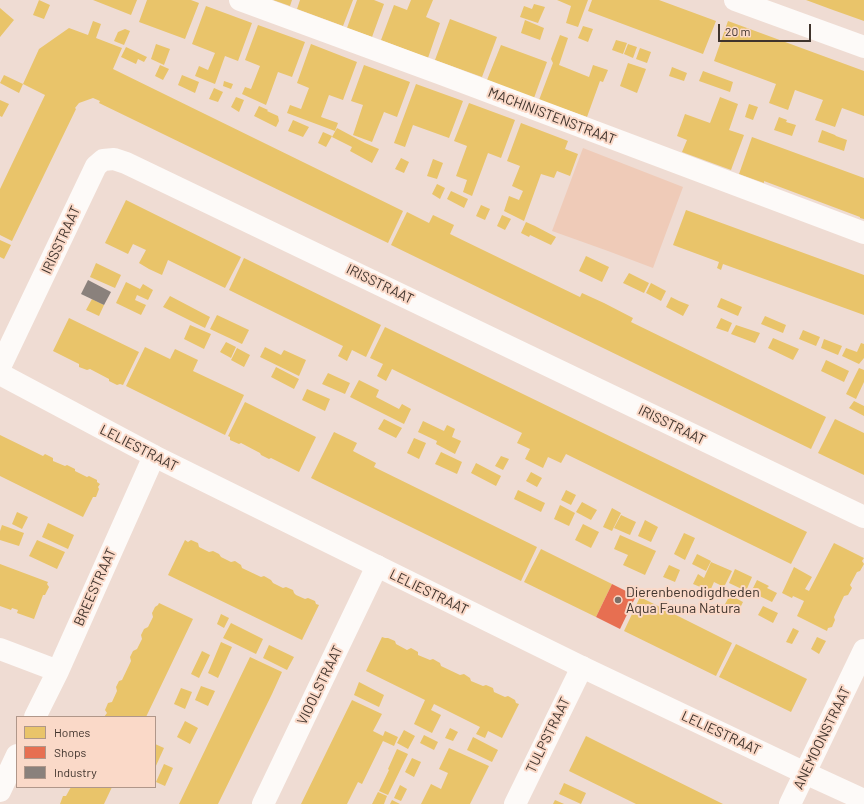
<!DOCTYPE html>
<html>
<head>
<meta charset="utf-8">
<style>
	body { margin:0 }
	#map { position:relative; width:864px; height:804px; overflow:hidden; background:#efdcd3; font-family:Barlow,sans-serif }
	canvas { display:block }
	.legend { position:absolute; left:16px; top:716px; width:140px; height:72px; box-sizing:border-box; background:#fad9c8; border:1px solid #b0978a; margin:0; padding:5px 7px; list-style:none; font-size:12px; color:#40342d }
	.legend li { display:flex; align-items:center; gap:8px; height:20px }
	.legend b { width:20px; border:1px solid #b0978a }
	.scale { position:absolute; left:718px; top:24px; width:93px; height:18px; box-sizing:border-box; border:2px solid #40342d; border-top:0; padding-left:5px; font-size:12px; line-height:14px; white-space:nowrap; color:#40342d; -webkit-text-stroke:3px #fad9c8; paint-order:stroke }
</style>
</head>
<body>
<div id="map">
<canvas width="864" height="804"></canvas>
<ul class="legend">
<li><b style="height:11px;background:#e9c46a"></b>Homes</li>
<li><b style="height:11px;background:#e76f51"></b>Shops</li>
<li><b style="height:11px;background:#8a817c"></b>Industry</li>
</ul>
<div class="scale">20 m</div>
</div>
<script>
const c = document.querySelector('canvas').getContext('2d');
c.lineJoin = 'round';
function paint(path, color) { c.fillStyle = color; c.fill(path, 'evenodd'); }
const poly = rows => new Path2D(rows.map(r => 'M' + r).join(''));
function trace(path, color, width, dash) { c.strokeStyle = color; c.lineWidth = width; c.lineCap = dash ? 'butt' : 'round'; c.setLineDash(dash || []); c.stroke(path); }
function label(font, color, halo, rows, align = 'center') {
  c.font = font + ' Barlow,sans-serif'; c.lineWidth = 4; c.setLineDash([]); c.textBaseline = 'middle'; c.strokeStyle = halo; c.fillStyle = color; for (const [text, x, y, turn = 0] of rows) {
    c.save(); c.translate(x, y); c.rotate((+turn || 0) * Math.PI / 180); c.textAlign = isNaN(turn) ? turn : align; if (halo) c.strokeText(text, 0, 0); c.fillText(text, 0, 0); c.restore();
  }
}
paint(poly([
	[583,148,683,187,653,268,608,251,552,231]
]), '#efcbb8');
paint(poly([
	[39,0,50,5,44,19,33,15],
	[93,0,137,0,131,15],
	[147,0,191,0,199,3,185,39,139,22],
	[273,0,292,0,290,6],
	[300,0,353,0,343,26,297,9],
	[357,0,374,0,384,4,372,37,347,28],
	[411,0,433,0,426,17,440,23,428,58,381,40,394,5,407,10],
	[557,0,588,0,578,27,566,23,571,6],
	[592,0,659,0,716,21,703,54,588,11],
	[806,0,864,0,864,21,833,10],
	[534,4,545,7,538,23,520,17,524,6,532,9],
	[206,6,252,23,238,61,225,56,215,84,195,76,199,66,208,70,215,53,192,44],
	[0,8,14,20,0,37],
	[450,19,497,37,482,77,435,60],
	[525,20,544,28,540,40,521,33],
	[93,21,101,24,96,38,122,48,113,69,403,211,388,243,99,103,100,101,93,98,79,103,75,108,76,109,12,241,0,235,0,189,45,95,23,84,39,49,69,28,88,35],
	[728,21,864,71,864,116,842,108,835,127,815,120,823,100,795,90,788,110,769,103,776,84,714,61],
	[258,25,305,42,292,77,278,72,266,105,242,94,245,87,251,89,260,66,245,60],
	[583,26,593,29,588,42,578,38],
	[125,29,130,31,124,45,114,41,118,32],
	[560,35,568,38,559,65,589,77,593,65,608,70,603,82,600,81,587,117,539,100,553,63,551,59],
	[616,40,627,43,623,54,612,50],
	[156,44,170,49,164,65,151,59],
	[311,44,357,62,343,100,329,95,321,117,338,123,335,131,287,113,290,105,301,109,309,88,297,83],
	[628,44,637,47,633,58,624,54],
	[501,45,547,62,534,98,487,80],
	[126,47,147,57,144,62,138,59,136,64,121,57],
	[640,48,651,52,647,63,636,59],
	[628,63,646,69,637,93,620,86],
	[160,65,169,69,163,80,155,76],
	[364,65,410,82,397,117,384,112,372,142,353,135,363,105,351,101],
	[672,67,687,73,684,81,669,76],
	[703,71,733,82,730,92,699,81],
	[4,75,23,84,19,93,0,83],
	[182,75,199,82,195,93,178,85],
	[224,81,233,84,231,89,223,86],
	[416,84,463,101,449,138,413,125,405,147,394,143],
	[214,88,223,92,218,102,209,99],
	[236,97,244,100,239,112,231,107],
	[720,97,738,104,729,130,744,135,731,170,682,152,687,140,677,136,685,114,710,123],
	[0,100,9,104,2,117,0,116],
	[469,103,515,120,501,158,488,153,472,196,463,192,467,180,456,176,467,146,454,141],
	[749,104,758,107,753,120,745,117],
	[259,106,268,110,267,111,278,116,279,121,276,127,254,116],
	[779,117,787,120,786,122,796,125,792,136,774,130],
	[293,120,309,127,303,137,288,131],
	[521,123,568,141,565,149,578,154,570,176,557,171,554,178,541,174,524,221,504,211,509,196,519,200,523,191,512,186,520,166,507,161],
	[337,128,365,143,379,149,372,163,350,151,352,147,332,137],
	[822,130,835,135,836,136,847,140,844,151,818,142],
	[323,132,332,136,326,147,318,143],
	[752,137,864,178,864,219,860,218,860,217,764,181,764,183,739,174],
	[401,158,409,162,404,173,395,169],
	[433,159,443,163,437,179,427,176],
	[437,184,445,188,440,199,432,194],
	[451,191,468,199,464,208,447,199],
	[126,200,241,257,225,288,168,260,162,275,149,269,139,263,146,250,133,244,128,254,105,243],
	[481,205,490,209,485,220,476,216],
	[686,210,864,275,864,315,723,264,721,270,717,268,719,262,673,245],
	[407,212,429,223,433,215,454,225,450,234,580,297,582,293,604,303,633,318,631,322,826,417,811,449,391,245],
	[502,215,511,219,505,230,497,226],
	[526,222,535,226,532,231,535,226,556,237,551,245,530,235,529,237,521,233],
	[0,240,11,245,4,259,0,257],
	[586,256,609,267,602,282,579,271],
	[244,258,381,325,366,357,352,350,347,361,338,356,343,346,229,290],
	[96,263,121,275,115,288,90,277],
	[629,273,649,283,644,293,623,283],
	[126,282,140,289,143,284,153,290,148,300,137,295,135,300,146,305,141,315,116,303],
	[651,283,666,291,661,301,646,293],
	[170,296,210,317,205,328,163,307],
	[671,297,679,301,689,305,683,316,666,307],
	[721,298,742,307,738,316,717,307],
	[92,299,104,305,99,316,86,310],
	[217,315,249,330,242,344,210,329],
	[765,316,786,325,783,333,761,324],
	[69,318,139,352,123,385,120,384,117,385,109,381,109,379,90,369,87,370,79,367,79,364,53,351],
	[721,318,732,323,728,332,716,328],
	[190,325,211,334,204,349,184,339],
	[736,325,760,333,755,343,731,334],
	[385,327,807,532,791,564,566,454,561,463,548,457,543,468,525,459,530,449,517,443,522,433,392,369,386,381,377,376,383,364,370,358],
	[803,330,820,337,816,346,799,339],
	[773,338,799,349,793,360,768,348],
	[824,339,842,346,838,355,821,348],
	[226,342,236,347,231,358,220,352],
	[861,343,864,344,864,358,859,364,842,356,846,348,857,352],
	[145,347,170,359,175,349,198,360,193,371,244,395,225,435,126,386],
	[265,347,281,355,284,350,306,360,299,376,260,357],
	[237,348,250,355,244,367,231,360],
	[826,360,849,371,844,382,821,371],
	[276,367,299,379,294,389,271,377],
	[859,368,864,370,864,382,856,399,846,394],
	[328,373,350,383,345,394,322,384],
	[359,380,379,390,376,397,399,409,402,404,411,409,404,424,350,397],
	[307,389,330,399,325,411,302,400],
	[854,401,864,406,864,416,849,408],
	[245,402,316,437,299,472,271,458,269,459,261,455,260,453,241,443,239,444,230,440,230,437,228,436],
	[384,419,402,428,396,438,378,429],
	[835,419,864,433,864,475,818,453],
	[423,421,444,431,447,425,455,429,452,437,461,441,455,454,436,444,437,441,418,432],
	[334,432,357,443,353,451,376,463,374,467,537,547,521,581,311,478],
	[0,435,43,456,45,454,53,458,53,461,65,466,67,465,75,469,75,471,87,477,89,476,97,480,97,482,100,484,98,487,99,489,96,497,93,497,83,517,0,476],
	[414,438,426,443,419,459,407,453],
	[441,452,462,462,457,474,435,464],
	[501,456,509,459,503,470,495,466],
	[476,463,501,476,496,486,471,473],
	[531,472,542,478,537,487,526,481],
	[518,490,545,503,541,512,514,499],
	[566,490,576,495,571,505,561,500],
	[582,502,597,510,591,520,576,512],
	[560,505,575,513,569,526,554,519],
	[612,508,621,513,612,531,603,527],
	[17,512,28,517,22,529,12,524],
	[621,515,636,522,630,535,614,528],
	[645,520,658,527,651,542,638,536],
	[48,523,74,535,68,549,42,537],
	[583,524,599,532,591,548,575,540],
	[2,525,24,533,19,546,0,540,0,531],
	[684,533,695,538,685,560,674,554],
	[620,535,656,551,645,575,623,565,628,555,614,549],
	[37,540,65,552,57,569,29,556],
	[185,540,188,542,191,540,198,543,199,547,209,552,213,551,219,554,221,557,231,562,235,561,241,565,242,568,261,577,264,576,271,580,273,583,283,588,286,587,293,590,294,593,296,595,305,599,308,598,315,601,316,604,319,605,302,640,168,575],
	[834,543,864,558,862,561,864,564,860,571,857,572,850,585,852,588,848,595,844,596,834,617,835,620,832,627,828,628,827,631,797,616,804,601,793,596,792,598,782,593,794,567,812,577,805,589,809,591],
	[541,549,612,584,596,617,524,582],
	[697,554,711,561,706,571,692,564],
	[711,562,732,571,724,587,714,582,710,591,693,584,698,574,704,578],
	[0,564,48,582,47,584,49,587,45,595,43,595,34,619,17,613,18,610,12,608,11,610,0,606],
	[669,565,680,570,675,582,663,577],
	[735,569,752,577,746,591,729,583],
	[757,580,769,586,767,588,777,593,772,602,751,592],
	[730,595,743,602,738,612,724,606],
	[640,597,732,643,716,676,624,631],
	[159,603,193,619,146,717,104,717,107,713,105,710,108,703,112,702,117,691,116,687,119,681,122,680,131,661,130,657,133,651,137,649,142,639,141,635,144,629,148,627,153,617,152,613,155,607,158,605],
	[763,606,778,613,773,623,758,615],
	[221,614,229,618,224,628,217,624],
	[231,623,263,639,256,654,223,638],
	[793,628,799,631,792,644,786,642],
	[382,637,385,638,388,638,395,641,396,644,407,650,411,648,418,652,418,655,430,660,433,659,440,663,441,666,460,675,464,674,470,678,471,681,483,686,486,685,493,688,494,692,505,697,508,696,515,700,516,703,519,704,502,738,488,731,485,738,476,734,480,727,434,704,431,710,441,715,432,733,414,724,425,700,366,671],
	[817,637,826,641,819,654,811,649],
	[221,642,232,647,218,678,208,673],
	[736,644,807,679,791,712,719,677],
	[269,645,294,657,287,670,263,658],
	[202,651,210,655,199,678,191,674],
	[250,657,282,672,272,694,218,804,179,804],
	[359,682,384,695,379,707,354,695],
	[201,686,215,691,208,706,195,700],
	[181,688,192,692,185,709,174,704],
	[352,700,382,714,373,731,383,736,385,731,398,737,394,746,383,741,362,784,358,782,347,804,301,804],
	[185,721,198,728,190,744,177,737],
	[450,728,458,732,453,741,445,738],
	[404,730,415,736,408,749,397,743],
	[424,735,438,742,434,750,420,743],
	[586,736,608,747,723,804,636,804,569,771],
	[473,737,498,750,492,762,467,750],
	[155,744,164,748,155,768],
	[449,748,489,766,470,804,421,804,431,784,441,789,448,773,439,769],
	[397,749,408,754,388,795,379,791,389,770,388,769],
	[412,758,421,762,414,777,405,772],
	[164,764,173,768,165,786,156,782],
	[564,783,586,793,581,804,559,794],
	[400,785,407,789,401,801,394,798],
	[71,787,112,787,104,804,60,804,63,796,66,796],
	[378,792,387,796,384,804,372,804],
	[392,800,400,804,390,804],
	[555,800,564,804,553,804]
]), '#e9c46a');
paint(poly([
	[612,584,636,596,620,629,596,617]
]), '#e76f51');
paint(poly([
	[88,280,111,292,104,305,81,294]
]), '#8a817c');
trace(poly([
	[240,0,444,75,864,233],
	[735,0,864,47],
	[0,367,96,166,103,160,114,159,126,163,864,517],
	[0,649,58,671],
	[35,717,58,671,154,456],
	[0,791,17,755],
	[263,804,377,566],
	[515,804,582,667],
	[790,804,864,650]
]), '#fdfaf8', 22);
trace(poly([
	[0,374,154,456,377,566,582,667,805,773,864,800]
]), '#fdfaf8', 22);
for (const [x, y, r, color] of [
	[618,600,4,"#7d6f67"]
]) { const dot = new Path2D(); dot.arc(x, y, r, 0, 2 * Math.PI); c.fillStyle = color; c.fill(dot); trace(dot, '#fad9c8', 1.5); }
label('14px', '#40342d', '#fad9c8', [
	["MACHINISTENSTRAAT",552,116,21],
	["IRISSTRAAT",61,240,-65],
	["IRISSTRAAT",380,284,26],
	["IRISSTRAAT",672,425,26],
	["LELIESTRAAT",139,448,27],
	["BREESTRAAT",95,587,-66],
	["LELIESTRAAT",429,592,26],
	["VIOOLSTRAAT",320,685,-64],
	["LELIESTRAAT",721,733,25],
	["TULPSTRAAT",548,735,-64],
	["ANEMOONSTRAAT",822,738,-64]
]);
label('14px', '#40342d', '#fad9c8', [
	["Dierenbenodigdheden",626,592],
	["Aqua Fauna Natura",626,608]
], 'left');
</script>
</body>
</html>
